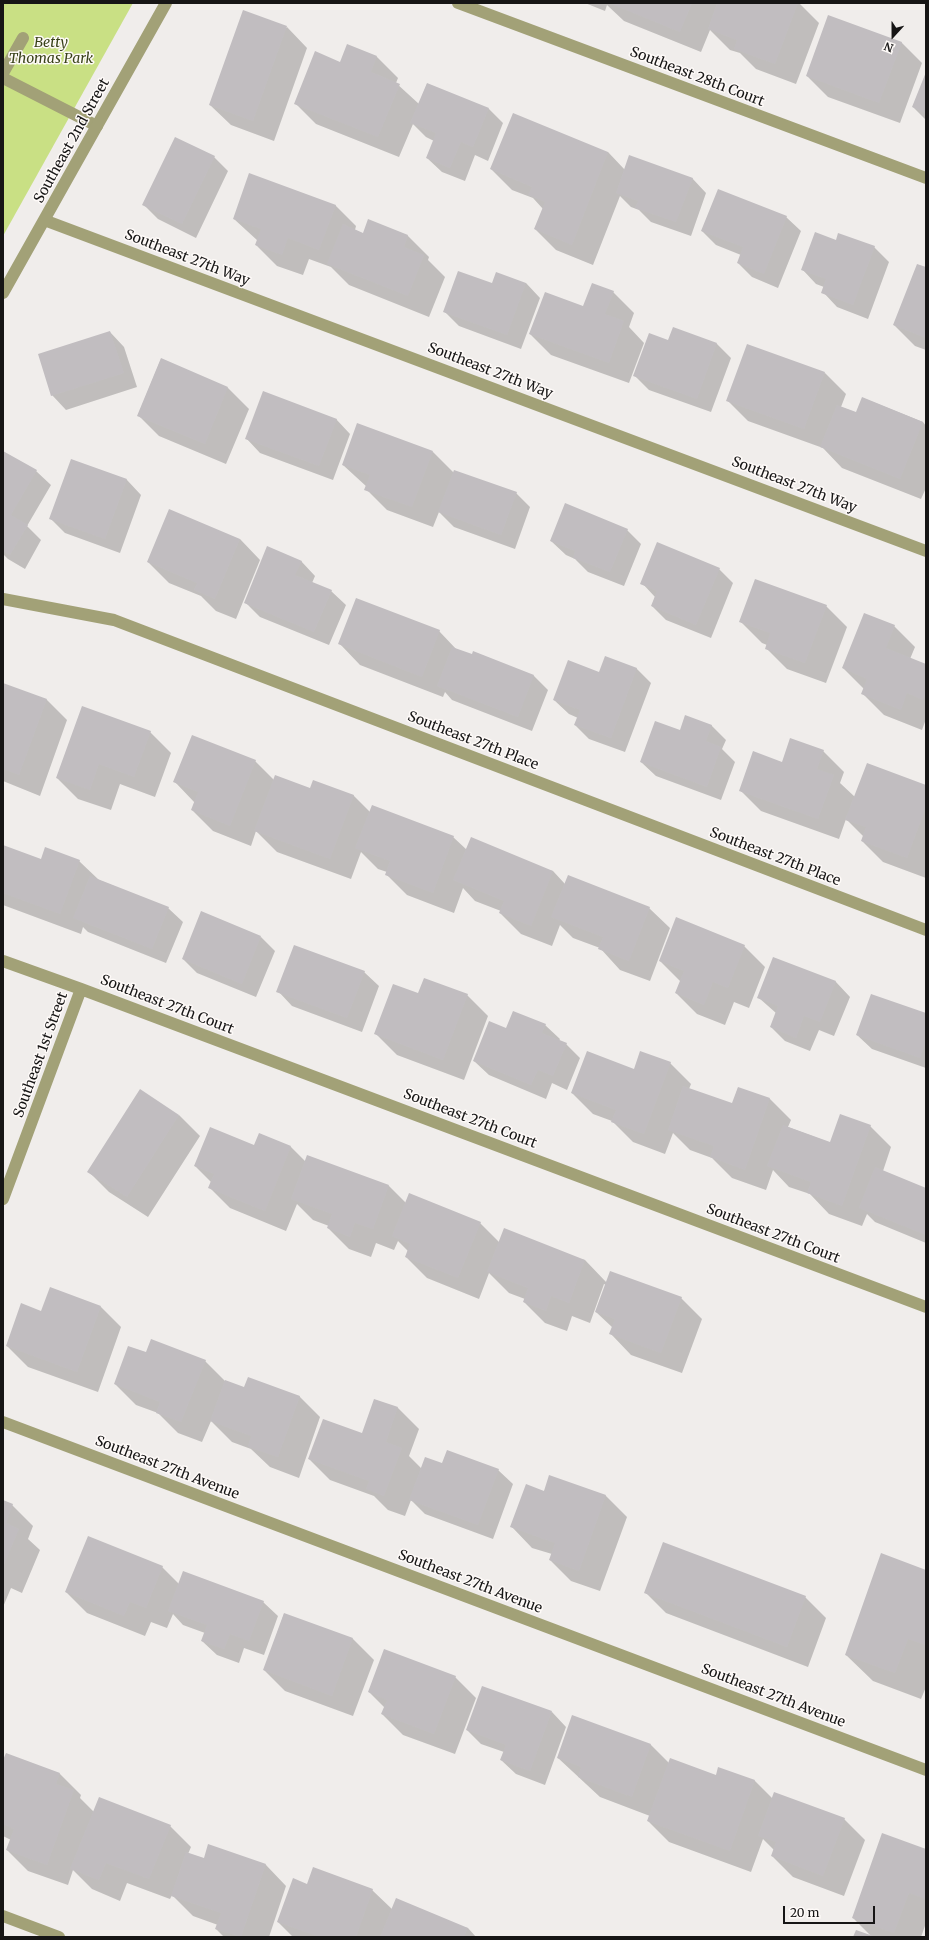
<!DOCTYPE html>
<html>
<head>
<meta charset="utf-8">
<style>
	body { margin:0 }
	#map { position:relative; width:929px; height:1940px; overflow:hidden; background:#f0edeb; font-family:Merriweather,serif }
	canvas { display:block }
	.frame { position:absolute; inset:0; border:4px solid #161515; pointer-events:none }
	.north { position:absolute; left:873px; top:16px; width:40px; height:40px; -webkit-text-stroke:3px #fefaf8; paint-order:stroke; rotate:201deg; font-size:11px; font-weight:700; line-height:16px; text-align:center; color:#161515 }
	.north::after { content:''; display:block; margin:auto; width:14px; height:18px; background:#161515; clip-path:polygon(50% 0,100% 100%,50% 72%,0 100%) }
	.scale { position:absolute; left:783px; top:1906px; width:92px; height:18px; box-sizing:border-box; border:2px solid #161515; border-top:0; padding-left:5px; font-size:12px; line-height:14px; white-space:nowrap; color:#161515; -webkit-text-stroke:3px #fefaf8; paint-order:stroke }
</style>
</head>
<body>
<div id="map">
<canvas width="929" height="1940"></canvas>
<div class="frame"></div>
<div class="north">N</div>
<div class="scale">20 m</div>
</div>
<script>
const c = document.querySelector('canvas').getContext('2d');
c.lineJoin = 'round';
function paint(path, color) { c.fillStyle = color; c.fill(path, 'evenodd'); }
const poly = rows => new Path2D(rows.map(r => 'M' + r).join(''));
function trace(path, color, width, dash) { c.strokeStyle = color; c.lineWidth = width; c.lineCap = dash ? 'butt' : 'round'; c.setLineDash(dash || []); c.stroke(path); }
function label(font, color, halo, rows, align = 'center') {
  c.font = font + ' Merriweather,serif'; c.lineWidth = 3; c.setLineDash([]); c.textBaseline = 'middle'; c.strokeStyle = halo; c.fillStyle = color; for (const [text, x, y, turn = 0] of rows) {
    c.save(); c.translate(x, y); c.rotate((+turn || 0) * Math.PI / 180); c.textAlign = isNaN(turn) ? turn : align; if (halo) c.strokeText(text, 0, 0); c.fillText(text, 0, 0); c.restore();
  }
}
paint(poly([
	[3,3,133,3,3,236]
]), '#c9e084');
paint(poly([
	[585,3,799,3,819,23,796,84,756,69,740,53,730,50,710,30,701,52,624,21,607,5,605,11],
	[287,27,307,48,274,141,231,125,210,105],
	[901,42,922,63,900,123,828,97,807,76],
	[348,46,377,57,398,78,396,83,419,104,427,84,489,109,503,123,488,161,475,155,465,181,442,172,427,158,434,141,426,137,413,124,399,157,316,124,295,103,341,63],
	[926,75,926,120,913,107],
	[608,152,625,170,692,178,706,193,691,236,651,222,639,210,631,207,620,196,593,265,556,250,535,229,543,209,533,198,512,190,491,169],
	[214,157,228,171,196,238,158,219,144,205],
	[335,205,356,226,355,230,364,234,369,221,408,236,429,257,428,260,445,277,429,317,349,285,331,267,309,259,303,275,277,266,256,245,258,241,234,219],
	[786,217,801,231,778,288,752,277,738,263,741,255,716,245,702,231],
	[836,241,874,247,889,262,868,319,837,307,823,292,824,287,816,284,802,269],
	[926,268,926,350,915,346,894,325],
	[526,283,540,298,521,349,459,326,444,311,493,284],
	[613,292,634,313,629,327,644,343,629,383,551,355,530,334],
	[110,332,124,347,137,387,66,410,52,395],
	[669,341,717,344,731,358,711,412,649,390,635,376],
	[161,359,228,388,249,409,226,464,159,436,138,415],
	[825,373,846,394,841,407,857,413,863,398,923,422,926,426,926,488,921,499,842,468,823,448,748,421,727,400],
	[336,419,350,434,333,480,260,453,246,438],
	[3,452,36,471,51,485,27,526,41,540,25,569,8,559,3,554],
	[433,452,454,473,516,493,530,507,515,549,454,527,439,512,433,527,387,510,366,489,367,487,343,465],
	[72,460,127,480,141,495,120,553,65,533,50,518],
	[627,530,641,544,624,586,588,572,575,559,566,555,551,541],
	[240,539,260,560,236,619,216,611,201,596,169,583,148,562],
	[301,561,315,576,312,583,331,591,346,605,329,645,260,617,245,602],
	[719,569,733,583,711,638,666,620,652,606,655,597,642,583],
	[826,606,847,627,826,683,787,669,766,648,767,645,762,643,741,622],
	[894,626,915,647,910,659,926,665,926,719,922,730,884,715,863,694,864,689,843,668],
	[439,631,457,650,473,655,474,652,534,676,548,690,532,731,452,700,445,692,443,697,360,665,340,644],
	[636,668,651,683,625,752,589,739,575,725,578,718,569,714,554,700,599,673],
	[3,684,47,700,67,720,40,796,3,781],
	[711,725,726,740,722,749,735,762,721,800,656,776,641,762,680,731],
	[150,732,171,753,155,797,120,784,111,810,78,799,57,778],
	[823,751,844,772,840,783,855,797,926,786,926,878,883,862,862,841,864,837,846,819,839,839,761,811,740,790],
	[255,761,274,780,311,789,353,795,370,812,453,837,467,850,553,871,565,884,649,908,670,928,650,981,620,970,600,948,573,938,560,925,552,946,521,934,500,913,501,911,475,901,463,888,454,913,407,895,386,874,387,872,378,869,361,852,351,879,277,852,256,831,251,846,213,831,192,810,195,803,175,782],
	[3,846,41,860,79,861,99,880,168,908,183,922,166,963,88,932,83,927,81,934,3,905],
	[261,937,275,951,256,997,197,973,183,959],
	[744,946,765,967,749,1008,734,1002,725,1025,697,1014,676,993,681,982,660,961],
	[774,958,836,982,850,997,834,1036,819,1030,810,1051,785,1041,771,1027,776,1013,759,998],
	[364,972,379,986,362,1032,292,1006,278,991],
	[419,995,467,995,488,1016,464,1080,397,1055,376,1034],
	[926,1015,926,1068,872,1049,857,1035],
	[545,1025,560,1039,559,1041,566,1044,580,1058,567,1090,552,1083,546,1099,489,1075,474,1061,507,1029],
	[670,1063,691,1084,689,1089,732,1105,738,1088,770,1099,791,1120,788,1127,831,1143,870,1126,891,1147,883,1171,926,1189,926,1243,875,1222,867,1214,862,1226,829,1214,810,1194,789,1187,773,1170,766,1190,732,1178,712,1158,690,1150,673,1133,665,1154,633,1142,612,1121,593,1114,572,1093,634,1070],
	[179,1115,200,1136,148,1217,109,1192,88,1171],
	[260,1134,291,1147,306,1162,308,1156,389,1186,406,1203,480,1223,500,1243,585,1260,607,1283,681,1298,702,1319,682,1373,631,1355,611,1334,613,1328,596,1312,606,1285,604,1284,590,1323,572,1316,567,1331,545,1323,524,1302,525,1299,509,1293,489,1273,479,1299,427,1278,406,1257,408,1251,398,1241,394,1250,376,1243,371,1257,349,1249,328,1228,329,1226,313,1220,297,1204,286,1231,230,1208,209,1187,211,1182,195,1166,255,1147],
	[101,1307,121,1327,98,1392,28,1367,7,1346,42,1312],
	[147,1354,205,1361,226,1382,245,1389,299,1396,320,1417,299,1478,270,1467,251,1449,232,1442,211,1421,202,1442,178,1433,158,1413,136,1405,115,1384],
	[375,1400,398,1408,419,1429,409,1456,422,1469,443,1464,498,1470,513,1484,493,1539,425,1514,411,1500,405,1516,388,1510,374,1496,330,1480,309,1459,362,1435],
	[550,1476,606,1496,627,1517,600,1591,571,1581,550,1560,552,1554,532,1548,512,1527,544,1492],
	[3,1501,12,1505,33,1526,28,1539,40,1550,22,1593,11,1588,3,1607],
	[162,1567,179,1584,263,1602,278,1616,264,1655,244,1648,239,1663,217,1655,202,1641,205,1633,183,1625,173,1614,167,1628,151,1622,145,1636,87,1613,66,1592],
	[926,1571,926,1687,921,1699,873,1681,846,1655],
	[645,1592,805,1597,826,1618,808,1667,666,1613],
	[284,1614,353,1639,374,1660,353,1716,285,1691,264,1670],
	[455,1677,476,1698,455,1754,403,1735,382,1714,385,1708,369,1692],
	[552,1712,566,1727,545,1785,516,1774,501,1760,504,1752,481,1744,467,1730],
	[573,1716,651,1745,669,1763,716,1776,719,1768,755,1781,773,1799,844,1819,865,1840,844,1896,793,1877,772,1856,774,1850,763,1839,751,1872,669,1842,648,1821,650,1816,600,1797,558,1758],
	[6,1754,60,1774,81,1795,80,1798,94,1812,170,1826,191,1847,188,1854,205,1859,266,1865,286,1886,269,1937,224,1937,216,1929,218,1925,193,1916,172,1895,170,1899,127,1883,120,1901,92,1889,73,1870,68,1885,28,1871,7,1850,11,1840,3,1836,3,1763],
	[926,1850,926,1923,921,1937,854,1937,871,1936,853,1918],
	[308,1885,372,1890,393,1910,468,1928,476,1937,293,1937,278,1922]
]), '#0003');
paint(poly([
	[609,3,692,3,680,32],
	[717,3,798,3,775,64,734,49,737,40,708,29],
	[243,10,287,26,253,121,209,105],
	[828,15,902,42,879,103,806,76],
	[347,44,377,56,371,72,400,84,378,137,294,104,315,51,340,62],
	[926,72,926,113,912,107],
	[427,83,489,108,473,147,461,142,450,168,426,158,436,133,410,123],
	[513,113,608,152,572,245,534,229,545,202,528,195,532,187,490,169],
	[175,137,215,156,182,224,142,205],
	[629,155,693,178,676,222,635,208,638,201,616,193],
	[249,173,336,205,319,250,288,238,282,255,255,245,261,229,233,219],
	[718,189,787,216,764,274,737,263,743,247,701,231],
	[368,219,408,235,404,247,424,255,408,296,327,264,343,224,363,233],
	[815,232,836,240,838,233,875,246,853,305,821,293,826,279,801,270],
	[917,264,926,267,926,338,893,325],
	[458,271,492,283,496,272,526,283,507,335,443,312],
	[592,283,614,291,605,314,624,321,609,363,529,334,545,292,583,306],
	[673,327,717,343,697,399,633,376,649,333,668,340],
	[110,331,124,373,51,396,38,354],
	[747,344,825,372,804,429,726,401],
	[161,358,228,387,205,444,137,416],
	[263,391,337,419,319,466,245,439],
	[862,397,923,422,900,479,820,447,837,405,856,412],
	[357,423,433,451,412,507,364,490,370,475,342,465],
	[3,451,37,470,11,515,28,525,10,555,3,551],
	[71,459,127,479,105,539,49,519],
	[454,470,517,492,501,535,438,512],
	[565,503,628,529,610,572,573,558,575,551,550,541],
	[169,509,240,539,215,599,194,590,197,583,147,562],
	[657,542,720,568,696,625,651,606,657,591,640,584],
	[267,546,302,561,295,575,332,590,314,632,244,603],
	[755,579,827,605,805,663,765,649,770,633,739,622],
	[356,598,440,630,422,677,338,644],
	[864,613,895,625,886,648,926,664,926,693,923,700,907,693,901,710,861,694,867,679,842,668],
	[452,647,472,654,473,651,534,675,518,717,437,686],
	[605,656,637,668,611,738,574,725,580,710,553,700,568,660,599,672],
	[3,683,47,699,19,775,3,769],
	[82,706,151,731,134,777,99,764,90,790,56,778],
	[685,715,712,725,706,741,721,747,707,787,640,762,655,721,680,730],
	[192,735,256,760,230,826,191,810,198,792,173,782],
	[790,738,824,750,817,769,834,775,818,819,739,791,753,751,782,762],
	[867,763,926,785,926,807,907,858,861,841,866,827,845,820],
	[275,775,310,788,313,780,354,795,330,859,254,831],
	[372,805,454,836,433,893,385,875,390,861,355,848],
	[471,837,553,871,531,926,499,913,504,901,453,880],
	[3,845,41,859,45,847,80,860,60,914,3,893],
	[568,875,650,907,629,961,598,949,603,937,551,917],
	[90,876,169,907,152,949,73,918],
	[201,911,261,936,242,984,182,959],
	[676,917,745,945,728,988,713,982,704,1005,675,993,684,971,659,961],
	[294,945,365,971,347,1018,276,992],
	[773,957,836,981,820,1022,804,1016,796,1038,770,1027,778,1006,757,998],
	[424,978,468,994,443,1060,374,1034,393,984,418,993],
	[871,994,926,1013,926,1041,920,1058,856,1035],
	[513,1011,546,1024,542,1033,567,1043,553,1076,538,1070,531,1085,473,1061,489,1021,506,1028],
	[587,1051,634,1069,640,1051,671,1062,644,1134,611,1122,616,1110,571,1093],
	[683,1086,732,1103,738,1087,770,1098,745,1170,710,1157,714,1146,668,1130],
	[140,1089,179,1115,127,1197,87,1172],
	[840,1114,871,1125,842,1206,807,1193,811,1182,767,1166,783,1125,830,1142],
	[210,1127,254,1145,259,1133,291,1146,265,1211,208,1188,214,1174,194,1166],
	[307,1155,389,1185,373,1229,355,1223,350,1237,327,1228,332,1214,291,1199],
	[875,1167,926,1188,926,1235,859,1208],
	[409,1193,481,1222,458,1278,405,1257,410,1244,392,1236],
	[504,1228,585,1260,569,1303,551,1296,546,1311,523,1302,528,1288,487,1272],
	[610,1271,682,1297,661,1353,609,1334,615,1319,595,1312],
	[50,1287,101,1306,77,1372,6,1346,21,1303,41,1311],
	[151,1339,206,1360,181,1422,156,1413,160,1402,114,1384,128,1346,146,1352],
	[248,1377,300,1396,278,1457,248,1447,251,1436,210,1421,225,1380,244,1387],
	[374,1399,398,1407,386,1442,402,1448,384,1496,366,1489,369,1481,308,1459,323,1419,362,1433],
	[447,1450,499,1469,478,1525,409,1500,425,1457,442,1463],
	[549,1475,606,1495,579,1571,549,1560,555,1543,510,1527,526,1484,544,1491],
	[3,1500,13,1504,6,1523,19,1529,3,1567],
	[88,1536,163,1566,146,1608,130,1602,124,1616,65,1592],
	[663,1542,806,1596,787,1647,644,1593],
	[881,1553,926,1570,926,1645,908,1639,895,1673,845,1655],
	[183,1571,264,1601,249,1641,230,1634,224,1649,201,1641,207,1625,168,1611],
	[284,1613,353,1638,332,1696,263,1670],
	[384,1649,456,1676,434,1734,381,1714,387,1700,368,1692],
	[482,1686,552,1711,530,1771,500,1760,506,1745,466,1730],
	[572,1715,651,1744,632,1797,578,1777,581,1767,557,1758],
	[6,1753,60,1773,56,1784,74,1790,47,1865,6,1850,14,1829,3,1824,3,1760],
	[670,1758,716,1775,718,1767,755,1780,730,1851,647,1821],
	[774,1792,845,1818,823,1876,771,1856,776,1842,758,1836],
	[99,1797,171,1825,149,1879,106,1863,99,1880,70,1869],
	[882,1833,926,1849,926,1899,909,1893,894,1933,852,1918],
	[208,1844,266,1864,241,1937,215,1929,221,1913,171,1896,186,1852,204,1858],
	[313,1867,373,1889,356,1937,320,1937,277,1922,293,1878,307,1884],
	[396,1898,468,1928,464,1937,380,1937],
	[856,1930,876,1937,853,1937]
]), '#c1bdc0');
trace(poly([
	[3,73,23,38],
	[3,78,97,126]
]), '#a2a177', 12);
trace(poly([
	[458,3,926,178],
	[44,220,926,551],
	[3,293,166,3],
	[3,599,114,620,926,930],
	[3,961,81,989,926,1307],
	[3,1199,81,989],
	[3,1422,926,1770],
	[3,1916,59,1937]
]), '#a2a177', 12);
label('italic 14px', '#394219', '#fefaf8', [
	["Betty",51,43],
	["Thomas Park",51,59]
]);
label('14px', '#161515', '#fefaf8', [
	["Southeast 28th Court",697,77,21],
	["Southeast 2nd Street",72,141,-61],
	["Southeast 27th Way",187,258,21],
	["Southeast 27th Way",490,371,21],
	["Southeast 27th Way",794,485,21],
	["Southeast 27th Place",473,741,21],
	["Southeast 27th Place",775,857,21],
	["Southeast 27th Court",167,1005,21],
	["Southeast 1st Street",41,1055,-70],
	["Southeast 27th Court",470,1119,21],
	["Southeast 27th Court",773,1234,21],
	["Southeast 27th Avenue",167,1468,21],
	["Southeast 27th Avenue",470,1582,21],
	["Southeast 27th Avenue",773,1696,21]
]);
</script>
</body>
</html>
